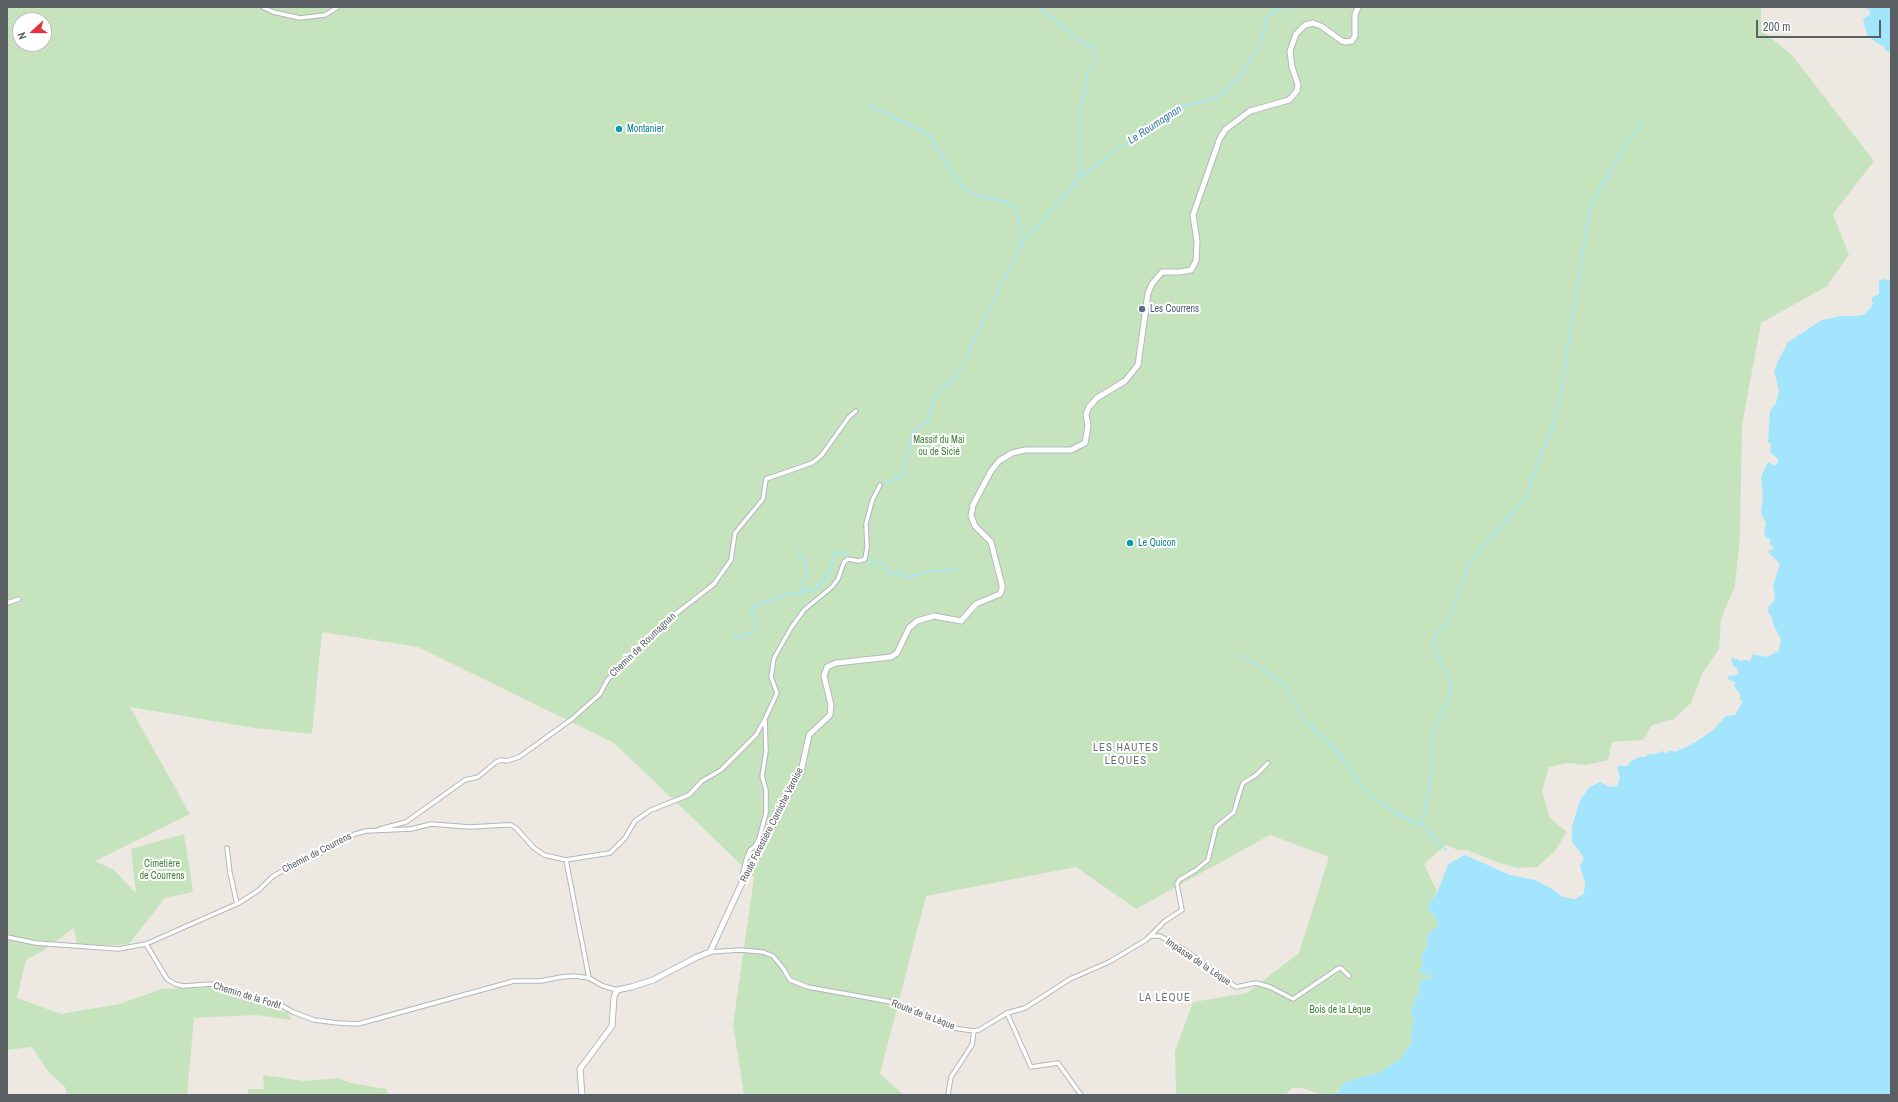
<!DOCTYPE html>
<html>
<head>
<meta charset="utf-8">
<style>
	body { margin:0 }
	#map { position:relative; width:1898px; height:1102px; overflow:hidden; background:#ede9e2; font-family:"Archivo Narrow",sans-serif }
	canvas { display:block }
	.frame { position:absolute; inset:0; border:8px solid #5a5f63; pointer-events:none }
	.north { position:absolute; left:12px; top:12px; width:40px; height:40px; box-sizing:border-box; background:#fff; border:1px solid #bdbfc1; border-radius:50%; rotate:249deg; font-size:11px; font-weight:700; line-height:16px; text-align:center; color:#5a5f63 }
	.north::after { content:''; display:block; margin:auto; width:14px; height:18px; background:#e62f40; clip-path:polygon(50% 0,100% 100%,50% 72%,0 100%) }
	.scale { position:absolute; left:1756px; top:20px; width:125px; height:18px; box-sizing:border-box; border:2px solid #5a5f63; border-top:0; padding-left:5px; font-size:12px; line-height:14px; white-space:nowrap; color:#5a5f63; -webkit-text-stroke:3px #fff; paint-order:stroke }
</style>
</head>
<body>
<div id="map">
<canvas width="1898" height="1102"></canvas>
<div class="frame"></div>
<div class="north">N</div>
<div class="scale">200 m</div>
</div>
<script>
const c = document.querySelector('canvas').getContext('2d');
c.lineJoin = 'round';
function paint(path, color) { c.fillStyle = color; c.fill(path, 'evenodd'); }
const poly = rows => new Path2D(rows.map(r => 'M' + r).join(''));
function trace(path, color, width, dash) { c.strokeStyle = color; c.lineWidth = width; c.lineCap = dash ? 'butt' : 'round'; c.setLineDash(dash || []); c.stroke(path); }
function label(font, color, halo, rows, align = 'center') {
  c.font = font + ' "Archivo Narrow",sans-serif'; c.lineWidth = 4; c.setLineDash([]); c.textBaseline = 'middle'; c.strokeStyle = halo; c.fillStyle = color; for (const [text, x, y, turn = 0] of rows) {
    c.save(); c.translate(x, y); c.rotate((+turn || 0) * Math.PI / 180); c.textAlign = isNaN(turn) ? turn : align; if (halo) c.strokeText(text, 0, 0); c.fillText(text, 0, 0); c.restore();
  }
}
paint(poly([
	[7,7,1761,7,1761,30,1792,55,1874,161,1833,214,1849,255,1827,286,1761,323,1742,425,1740,536,1735,586,1721,619,1719,649,1702,674,1691,703,1674,719,1652,725,1643,740,1612,742,1608,760,1586,765,1567,763,1549,767,1542,791,1550,818,1567,832,1554,852,1537,867,1517,868,1496,862,1467,850,1458,850,1446,845,1424,864,1437,891,1430,902,1428,910,1436,917,1438,925,1426,939,1428,945,1424,951,1430,974,1433,976,1419,985,1420,989,1418,996,1413,1001,1415,1004,1414,1007,1410,1007,1414,1022,1411,1031,1412,1042,1399,1060,1378,1073,1357,1078,1331,1095,1320,1094,1302,1088,1292,1088,1285,1095,1174,1095,1176,1094,1175,1051,1193,1002,1247,993,1299,953,1329,857,1270,835,1136,909,1076,867,926,896,880,1074,904,1095,744,1095,733,1025,754,877,614,743,418,647,322,632,312,734,254,728,130,707,190,814,95,861,114,870,136,893,131,849,184,834,193,892,165,898,129,944,101,946,77,945,74,928,44,950,26,960,17,998,61,1014,119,1004,162,989,210,987,288,1013,292,1020,255,1015,194,1018,187,1095,67,1095,65,1087,47,1070,32,1047,7,1050],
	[20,20,44,20,44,44,20,44],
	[263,1075,304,1081,338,1078,351,1083,386,1089,388,1095,248,1095,248,1089,264,1089]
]), '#c5e4be');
paint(poly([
	[1864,7,1891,7,1891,52,1885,50,1885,47,1875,42,1867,35,1863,19,1871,14,1869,10],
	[1883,279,1891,281,1891,1095,1331,1095,1339,1091,1344,1083,1357,1078,1378,1073,1399,1060,1412,1042,1411,1031,1414,1022,1410,1007,1411,1006,1414,1007,1414,999,1418,996,1420,981,1422,979,1432,978,1433,976,1430,974,1426,975,1422,974,1420,970,1423,965,1421,956,1428,945,1426,939,1432,930,1438,925,1436,917,1428,910,1430,902,1438,891,1448,864,1465,855,1510,875,1535,880,1551,888,1563,897,1575,899,1584,894,1585,883,1580,866,1584,858,1572,842,1572,827,1580,800,1590,787,1600,782,1609,787,1617,786,1620,779,1617,766,1627,766,1631,761,1639,757,1645,757,1648,754,1654,754,1663,751,1666,754,1670,750,1675,752,1696,742,1713,730,1726,716,1735,715,1743,701,1740,700,1740,694,1734,686,1735,682,1728,679,1728,676,1738,675,1738,670,1733,665,1731,660,1732,657,1741,661,1745,660,1750,661,1753,654,1766,657,1779,651,1781,639,1773,624,1772,617,1768,612,1769,606,1774,601,1775,595,1773,586,1780,564,1767,551,1772,550,1774,548,1770,544,1770,539,1766,538,1764,534,1766,523,1761,514,1763,496,1761,477,1768,462,1775,466,1779,460,1770,452,1771,444,1768,442,1770,411,1776,403,1779,391,1774,371,1778,361,1788,342,1822,320,1841,316,1856,316,1863,315,1870,309,1873,303,1871,298,1879,294,1879,281]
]), '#a2e5fd');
trace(poly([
	[1039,7,1082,43,1093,45,1096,54,1094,62,1088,71,1085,92,1079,114,1080,176],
	[867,105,930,135,951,171,965,189,984,198,1004,201,1013,206,1018,216,1021,242],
	[965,360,973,342,1022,243,1071,189,1080,176,1093,168,1132,139,1159,123,1167,115,1187,105,1217,98,1242,74,1262,39,1268,15,1285,7],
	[885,484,902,476,913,432,927,422,937,392,952,381,963,365],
	[796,551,798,555,803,557,806,567,807,576,803,582,804,592],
	[867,557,873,563,881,562,887,571,892,574,899,571,902,576,909,577,933,571,957,569],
	[733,636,741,637,750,633,755,628,758,619,751,612,755,606,790,593,805,592,819,587,832,566,833,553,839,552,851,558],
	[1242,655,1284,684,1304,719,1338,752,1366,792,1395,813,1422,825],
	[1446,850,1422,825,1433,768,1433,732,1449,698,1451,681,1434,649,1435,635,1449,621,1469,563,1526,498,1537,464,1551,432,1559,403,1590,206,1625,146,1644,121]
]), '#a2e5fd', 1.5);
const street = poly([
	[263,7,273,12,300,18,325,15,338,7],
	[7,603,19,599],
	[380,829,406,822,465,780,478,777,496,762,502,760,507,761,519,757,572,719,600,694,608,679,637,653,669,619,714,584,731,560,735,533,763,499,766,479,812,463,821,456,849,417,856,411],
	[227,848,230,873,237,904],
	[566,860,589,978],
	[741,881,746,860,750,850,755,846,759,839,766,813,766,790,762,776,766,752,765,719,777,693,771,677,774,658,791,628,804,610,832,587,838,579,844,562,848,559,859,561,865,559,867,547,866,524,872,501,880,485],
	[1151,936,1160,936,1186,951,1236,987,1256,983,1270,987,1293,999,1339,968,1341,968,1349,976],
	[7,937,36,943,118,949,146,944,167,979,175,984,183,986,212,984,242,996,277,1003,293,1012,314,1020,338,1023,358,1024,514,981,541,981,561,977,575,976,589,978,603,986,617,990],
	[146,944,239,903,259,890,272,877,290,866,308,857,321,853,355,834,366,831,411,829,431,824,470,827,505,825,511,825,516,828,534,848,544,855,566,860,610,853,625,838,635,821,651,810,689,795,702,781,721,770,756,735,765,719],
	[710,952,740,950,763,952,773,956,783,968,790,980,808,987,897,1003,925,1014,953,1028,974,1031,979,1030,1007,1013,1025,1008,1070,979,1109,962,1146,940,1165,921,1182,910,1177,884,1179,880,1196,870,1208,860,1216,827,1234,812,1240,791,1243,783,1256,775,1268,763],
	[1007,1013,1031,1067,1058,1063,1081,1095],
	[948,1095,951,1077,972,1045,974,1031]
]);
const secondary = poly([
	[582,1095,580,1069,612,1026,614,997,617,990,631,987,653,980,697,957,710,952,740,887,801,772,809,735,830,715,831,705,824,676,827,667,836,663,891,657,897,653,909,628,917,621,934,616,961,621,976,604,1000,594,1002,589,1002,585,991,542,975,526,971,516,973,505,991,471,999,461,1012,453,1025,450,1071,450,1085,443,1088,426,1086,414,1089,407,1097,398,1125,381,1138,365,1148,293,1152,284,1162,272,1180,272,1191,270,1196,261,1197,241,1193,215,1220,138,1226,129,1250,111,1289,100,1297,91,1298,85,1292,67,1290,51,1296,34,1305,25,1313,23,1321,26,1342,41,1346,42,1352,41,1355,36,1355,15,1358,7]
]);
trace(street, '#b3b6b9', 5.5);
trace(secondary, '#b4b8bc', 7);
trace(street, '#fff', 3.5);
trace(secondary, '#fff', 5);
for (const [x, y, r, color] of [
	[619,129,4,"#0f9aa8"],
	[1142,309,4,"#5c6f8a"],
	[1130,543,4,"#0f9aa8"]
]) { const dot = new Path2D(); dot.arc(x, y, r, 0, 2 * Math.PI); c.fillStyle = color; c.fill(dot); trace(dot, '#fff', 1.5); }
label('10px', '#0d838f', '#fff', [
	["Montanier",627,129],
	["Le Quicon",1138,543]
], 'left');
label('10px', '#4e5e75', '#fff', [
	["Les Courrens",1150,309]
], 'left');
label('10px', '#408537', '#fff', [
	["Massif du Mai",939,440],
	["ou de Sicié",939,452],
	["Cimetière",162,864],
	["de Courrens",162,876],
	["Bois de la Lèque",1340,1010]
]);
label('10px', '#5a5f63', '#fff', [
	["Chemin de Roumagnan",643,645,-44],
	["Route Forestière Corniche Varoise",772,825,-63],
	["Chemin de Courrens",317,853,-27],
	["Impasse de la Lèque",1198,962,34],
	["Chemin de la Forêt",247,996,17],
	["Route de la Lèque",923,1015,21]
]);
label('italic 11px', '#3b7b9d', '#fff', [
	["Le Roumagnan",1155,125,-33]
]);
c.letterSpacing = '1px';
label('11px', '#6b7174', '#fff', [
	["LES HAUTES",1126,748],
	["LÈQUES",1126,761],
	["LA LÈQUE",1165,998]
]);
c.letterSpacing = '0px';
</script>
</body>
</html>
